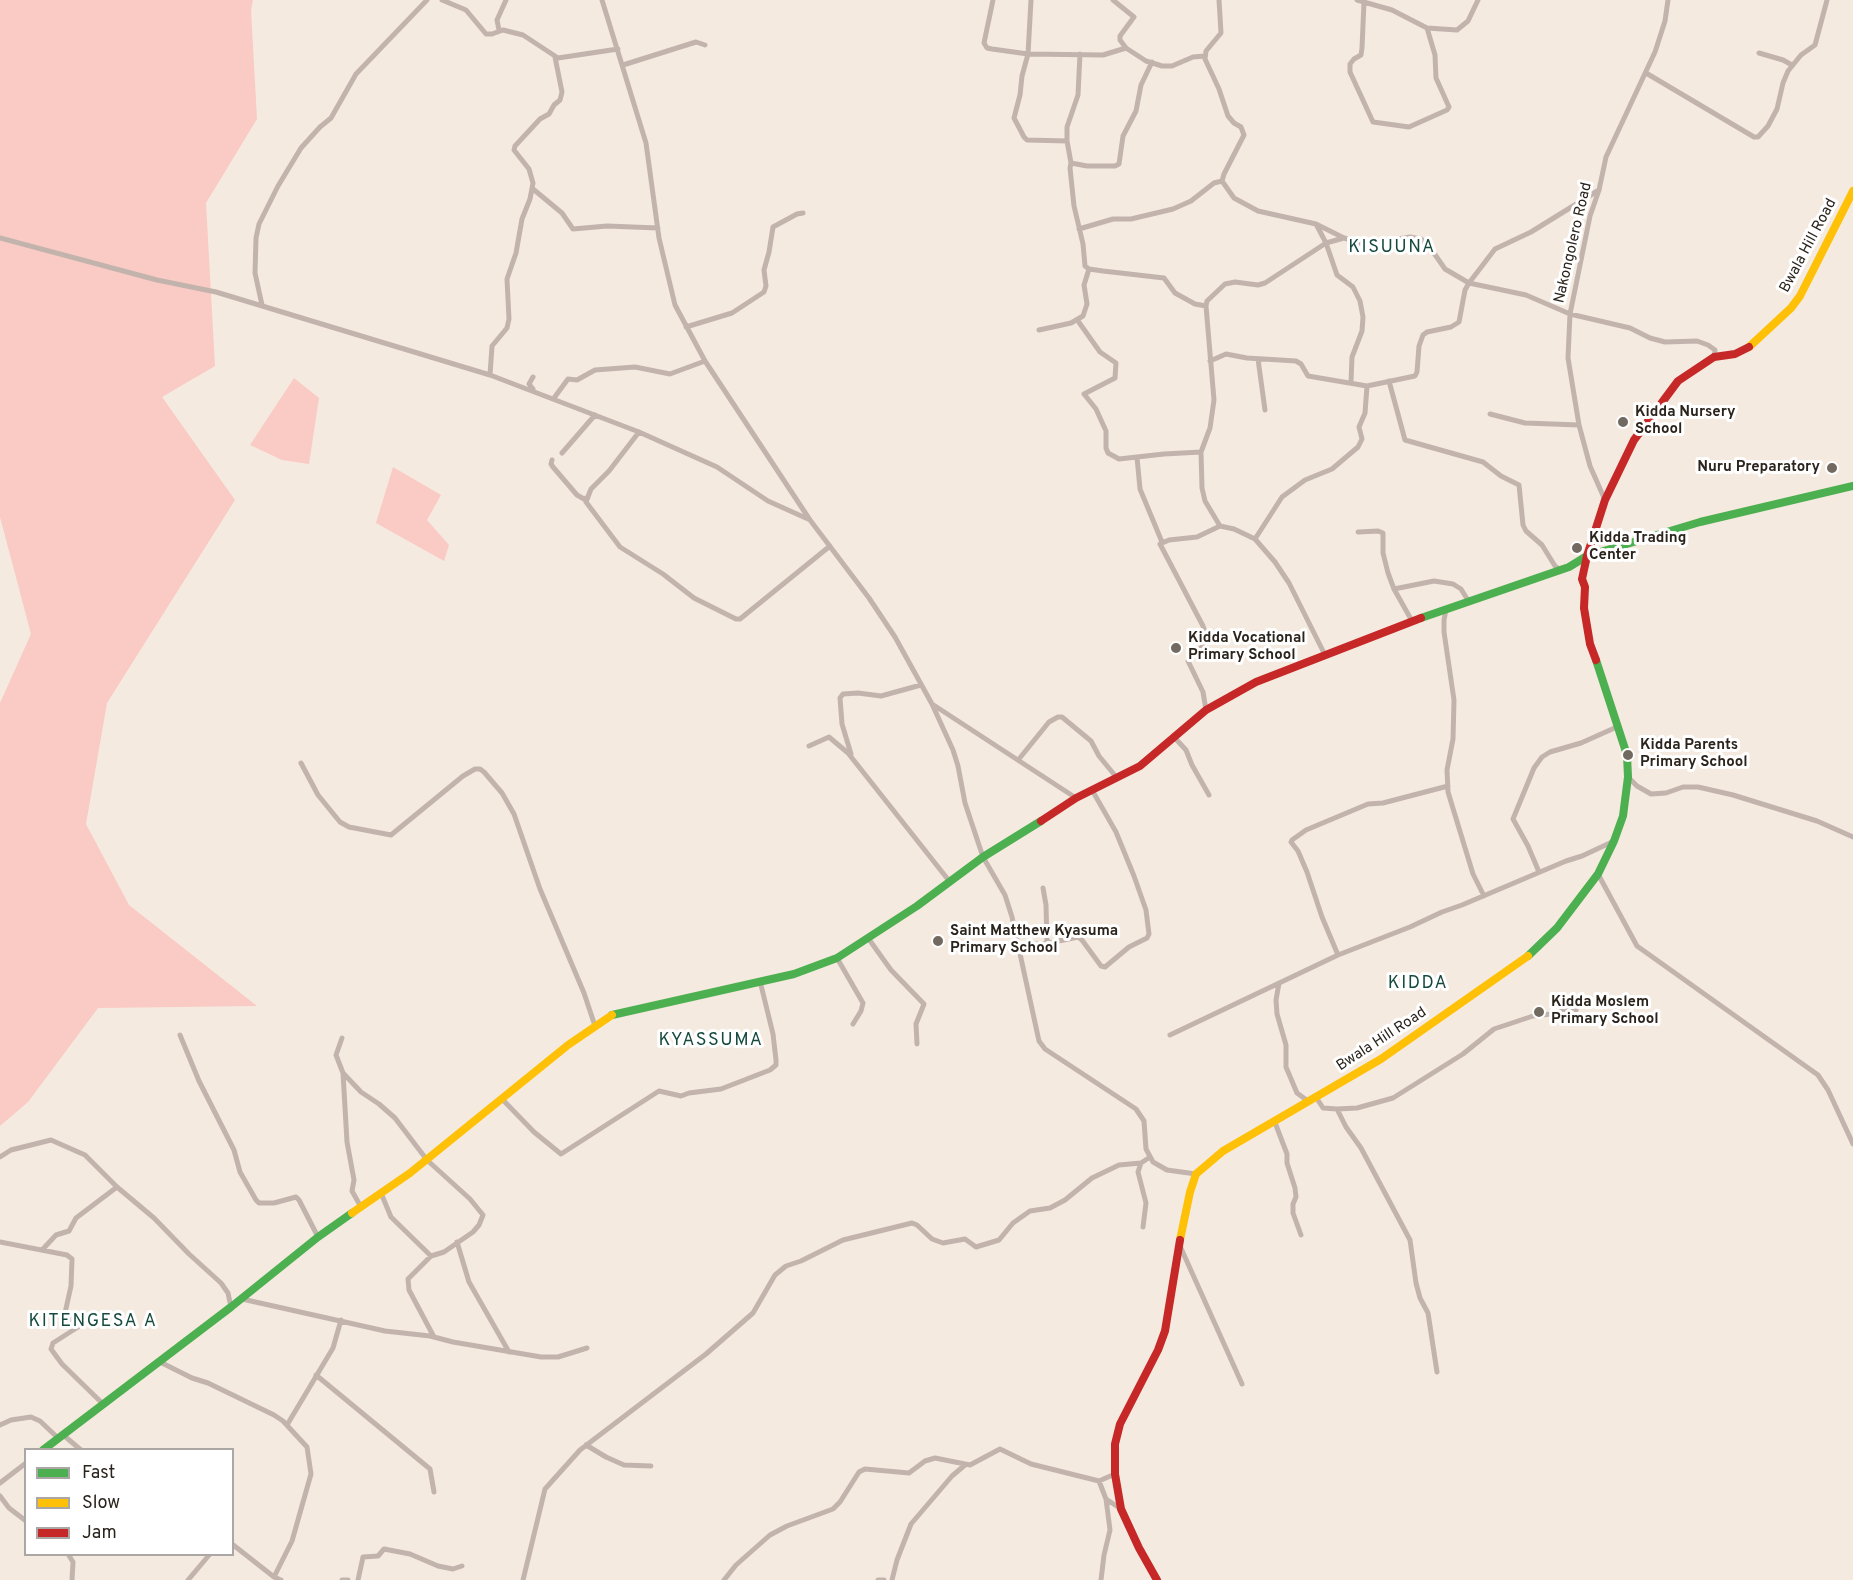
<!DOCTYPE html>
<html>
<head>
<meta charset="utf-8">
<style>
	body { margin:0 }
	#map { position:relative; width:1853px; height:1580px; overflow:hidden; background:#f5eadf; font-family:Overpass,sans-serif }
	canvas { display:block }
	.legend { position:absolute; left:24px; top:1448px; width:210px; height:108px; box-sizing:border-box; background:#fff; border:2px solid #aaa7a5; margin:0; padding:8px 10px; list-style:none; font-size:18px; color:#2b241d }
	.legend li { display:flex; align-items:center; gap:12px; height:30px }
	.legend b { width:30px; border:2px solid #aaa7a5 }
</style>
</head>
<body>
<div id="map">
<canvas width="1853" height="1580"></canvas>
<ul class="legend">
<li><b style="height:8px;background:#4caf50"></b>Fast</li>
<li><b style="height:8px;background:#ffc107"></b>Slow</li>
<li><b style="height:8px;background:#c62828"></b>Jam</li>
</ul>
</div>
<script>
const c = document.querySelector('canvas').getContext('2d');
c.lineJoin = 'round';
function paint(path, color) { c.fillStyle = color; c.fill(path, 'evenodd'); }
const poly = rows => new Path2D(rows.map(r => 'M' + r).join(''));
function trace(path, color, width, dash) { c.strokeStyle = color; c.lineWidth = width; c.lineCap = dash ? 'butt' : 'round'; c.setLineDash(dash || []); c.stroke(path); }
function label(font, color, halo, rows, align = 'center') {
  c.font = font + ' Overpass,sans-serif'; c.lineWidth = 6; c.setLineDash([]); c.textBaseline = 'middle'; c.strokeStyle = halo; c.fillStyle = color; for (const [text, x, y, turn = 0] of rows) {
    c.save(); c.translate(x, y); c.rotate((+turn || 0) * Math.PI / 180); c.textAlign = isNaN(turn) ? turn : align; if (halo) c.strokeText(text, 0, 0); c.fillText(text, 0, 0); c.restore();
  }
}
paint(poly([
	[0,0,253,0,251,10,257,119,206,203,215,366,162,397,235,500,107,703,86,824,129,905,257,1006,98,1008,28,1102,0,1126,0,703,31,634,0,517],
	[294,378,319,398,309,464,282,460,250,445],
	[393,467,441,495,427,520,449,545,444,561,376,523]
]), '#facac5');
trace(poly([
	[442,0,466,10,486,34,492,34,503,30,523,35,558,58,618,49],
	[602,0,646,143,659,238,675,305,705,361,810,520,869,598,895,637,932,704,1076,798],
	[993,0,984,43,987,48,992,49,1028,54,1103,55,1126,48,1146,61,1162,66,1172,66,1193,57,1205,56],
	[1031,0,1028,54,1022,76,1020,95,1014,118,1024,137,1027,140,1067,141],
	[1113,0,1134,17,1120,36,1120,40,1126,48],
	[1219,0,1221,33,1206,51,1205,59,1219,89,1228,116,1234,123,1241,127,1244,135,1224,174,1222,181],
	[1357,0,1392,10,1427,28,1435,55,1436,78,1449,107,1447,110,1409,127,1373,122,1350,72,1350,64,1354,59,1361,55,1362,48,1364,2],
	[1427,28,1457,30,1468,21,1478,0],
	[499,30,497,20,506,0],
	[1759,53,1783,60,1792,65],
	[1080,54,1078,95,1067,127,1067,141,1071,163,1070,168,1074,206,1083,244,1085,266,1089,269,1103,271,1164,278,1175,293,1195,304,1206,306],
	[623,65,696,42,705,45],
	[1646,73,1754,137,1758,137,1768,126,1777,109,1783,83,1788,71,1801,55,1815,45,1827,0],
	[1071,163,1087,166,1115,166,1119,164,1123,136,1136,111,1141,85,1152,62],
	[533,189,562,213,573,229,607,226,658,228],
	[1316,224,1326,243,1337,275,1353,287,1360,301,1363,317,1362,331,1352,357,1351,382],
	[1079,229,1113,219,1131,219,1173,209,1191,201,1214,183,1222,181,1234,198,1258,211,1316,224,1344,238,1373,247,1399,239,1410,237,1421,239,1429,246,1445,269,1469,283,1526,295,1570,314,1630,328,1650,338,1665,342,1697,341,1708,345,1715,350,1714,357],
	[0,238,157,280,216,292,490,375,639,432,717,467,768,501,808,519],
	[262,305,255,273,256,238,259,224,278,186,301,148,320,127,331,118,356,74,427,0],
	[1078,321,1100,352,1116,363,1115,378,1084,394,1096,409,1106,431,1106,448,1108,453,1119,459,1164,454,1201,452],
	[686,327,732,313,764,292,766,286,764,270,769,252,773,227,797,214,803,213],
	[1039,330,1071,323,1083,316,1087,304,1084,285,1089,269],
	[1258,359,1265,410],
	[1210,361,1226,354,1247,358,1296,361,1301,364,1308,376,1367,386,1415,376,1417,372,1419,346,1423,335,1427,332,1451,327,1459,322,1465,290,1469,283,1495,249,1531,232,1599,190],
	[490,375,492,346,507,328,509,319,507,279,516,253,522,219,530,199,533,183,529,169,514,150,515,146,540,119,549,114,554,105,560,100,562,92,555,57],
	[1389,381,1405,440,1483,462,1501,476,1519,485,1523,525,1526,531,1542,545,1555,566,1560,570],
	[533,389,529,384,533,377],
	[554,398,568,379,577,380,595,370,635,367,670,374,705,361],
	[1490,414,1525,423,1579,425],
	[639,432,609,471,591,489,586,502,620,547,663,574,694,598,736,619,740,619,830,546],
	[562,453,595,415],
	[1137,457,1140,489,1162,542],
	[552,460,551,464,553,467,577,495,584,499,588,497],
	[1605,500,1590,466,1579,425,1568,358,1570,314,1590,216,1599,190,1606,157,1655,52,1665,21,1668,0],
	[1358,532,1378,531,1383,533,1383,553,1388,573,1394,589,1412,621],
	[1255,539,1282,497,1305,480,1332,469,1358,447,1362,439,1359,427,1365,413,1367,386],
	[1394,589,1434,581,1453,584,1461,589,1469,602],
	[1446,610,1444,620,1444,632,1454,700,1453,739,1447,770,1448,792,1473,874,1484,896],
	[1325,655,1289,583,1275,562,1255,539,1234,529,1220,526,1205,501,1202,488,1201,452,1210,428,1214,400,1206,306,1207,301,1225,284,1235,282,1258,285,1265,283,1326,243,1344,238],
	[932,704,953,750,958,766,965,803,983,857,1005,895,1012,917,1039,1041,1045,1049,1136,1109,1144,1121,1146,1149,1153,1162,1167,1170,1196,1174],
	[1206,710,1203,692,1188,661,1191,655,1206,644,1207,637,1203,626,1160,544,1169,540,1197,537,1220,526],
	[1174,737,1186,750,1192,765,1209,795],
	[809,746,829,737,848,753,950,882],
	[851,754,842,724,840,698,843,694,858,693,881,696,921,685],
	[1019,759,1049,722,1058,717,1062,717,1091,741,1099,756,1117,778],
	[301,763,318,795,340,822,349,827,391,835,463,776,475,769,480,769,484,772,502,793,514,814,540,889,584,993,595,1026],
	[1628,777,1637,786,1651,794,1666,793,1683,787,1698,787,1733,795,1817,821,1853,837],
	[1539,872,1528,846,1513,819,1534,768,1542,757,1550,752,1581,743,1619,726],
	[1598,874,1637,946,1818,1075,1828,1090,1853,1144],
	[1043,888,1046,905,1047,943],
	[868,938,891,970,924,1004,916,1024,917,1044],
	[1018,946,1054,942,1078,937,1082,940,1101,966,1105,967,1129,947,1147,938,1149,934,1146,910,1134,876,1116,832,1092,790],
	[1338,955,1322,917,1307,872,1298,851,1291,842,1292,840,1306,830,1368,804,1383,803,1448,786],
	[837,958,863,1003,861,1011,853,1024],
	[1279,983,1276,1000,1277,1014,1286,1045,1286,1067,1297,1093,1308,1101],
	[180,1035,199,1081,234,1150,240,1172,256,1200,259,1203,274,1203,296,1197,299,1200,318,1237],
	[1170,1035,1338,955,1410,927,1442,912,1462,905,1566,861,1582,856,1612,842],
	[342,1038,336,1055,343,1073,361,1092,379,1104,395,1118,427,1160,470,1199,483,1215,479,1225,473,1232,444,1252,431,1256,391,1217,381,1193],
	[343,1073,347,1142,354,1180,352,1191,361,1207],
	[1316,1097,1323,1108,1337,1109,1357,1108,1393,1098,1463,1054,1494,1029,1533,1016,1551,1014,1574,1007,1576,1010],
	[502,1099,534,1132,561,1154,659,1091,681,1096,689,1093,721,1089,770,1070,776,1065,776,1060,773,1034,760,981],
	[1337,1109,1346,1127,1361,1148,1410,1240,1416,1283,1420,1298,1428,1313,1437,1372],
	[1274,1120,1287,1154,1287,1163,1295,1188,1296,1197,1293,1204,1293,1213,1301,1235],
	[0,1157,11,1150,51,1140,85,1155,117,1187,154,1218,189,1254,221,1283,228,1293,231,1307],
	[1143,1227,1146,1203,1138,1172,1141,1163,1150,1157],
	[0,1242,67,1255,72,1259,71,1286,65,1313,78,1327,53,1343,51,1349,62,1364,102,1403],
	[457,1242,469,1282,509,1352],
	[1180,1246,1242,1384],
	[42,1250,56,1235,69,1231,76,1218,117,1187],
	[431,1256,408,1279,409,1290,434,1337],
	[242,1299,385,1331,430,1336,453,1342,541,1357,558,1357,587,1348],
	[158,1361,192,1378,208,1383,274,1415,283,1421,307,1447,311,1474,292,1541,274,1577],
	[316,1375,430,1469,434,1492],
	[0,1425,11,1420,31,1417,40,1421,58,1438],
	[287,1425,333,1348,341,1320],
	[62,1434,81,1450],
	[586,1445,606,1457,624,1465,651,1466],
	[1099,1481,1115,1474],
	[0,1483,26,1463],
	[0,1496,9,1508,26,1521],
	[232,1544,274,1577,281,1580],
	[68,1554,73,1562,72,1580],
	[188,1580,210,1554],
	[342,1580,348,1580],
	[358,1580,363,1557,378,1556,384,1549,410,1554,438,1566,453,1569,462,1566],
	[523,1580,545,1489,580,1450,706,1354,753,1313,775,1275,786,1266,801,1261,843,1240,912,1223,917,1225,932,1239,943,1243,965,1239,976,1247,999,1240,1013,1223,1030,1211,1050,1208,1065,1200,1092,1178,1119,1165,1141,1163],
	[724,1580,736,1565,770,1535,787,1526,833,1509,840,1502,859,1472,865,1469,909,1473,925,1461,935,1458,970,1465,1000,1449,1031,1464,1099,1481,1106,1499,1121,1509],
	[878,1580,884,1580],
	[892,1580,897,1560,911,1524,952,1476,965,1465],
	[1101,1580,1104,1555,1110,1530,1106,1499]
]), '#c2b4ad', 5);
trace(poly([
	[1421,618,1569,567,1587,556,1700,522,1853,486],
	[1528,956,1557,928,1598,874,1614,841,1623,816,1628,777,1627,755,1596,660],
	[612,1015,794,974,837,958,917,906,983,857,1041,821],
	[43,1450,231,1307,318,1237,352,1213]
]), '#4caf50', 8);
trace(poly([
	[1749,347,1791,308,1800,296,1853,191],
	[352,1213,410,1173,568,1045,612,1015],
	[1180,1240,1190,1192,1196,1174,1223,1151,1381,1059,1528,956]
]), '#ffc107', 8);
trace(poly([
	[1596,660,1590,644,1584,608,1585,587,1582,579,1587,556,1605,500,1634,440,1678,381,1714,357,1735,354,1749,347],
	[1041,821,1076,798,1140,766,1206,710,1256,682,1421,618],
	[1157,1580,1139,1548,1121,1509,1115,1474,1115,1444,1120,1424,1158,1350,1165,1331,1180,1240]
]), '#c62828', 8);
for (const [x, y, r, color] of [
	[1623,422,6,"#726961"],
	[1832,468,6,"#726961"],
	[1577,548,6,"#726961"],
	[1176,648,6,"#726961"],
	[1628,755,6,"#726961"],
	[938,941,6,"#726961"],
	[1539,1012,6,"#726961"]
]) { const dot = new Path2D(); dot.arc(x, y, r, 0, 2 * Math.PI); c.fillStyle = color; c.fill(dot); trace(dot, '#fff', 2); }
label('15px', '#2b241d', '#fff', [
	["Nakongolero Road",1574,243,-77],
	["Bwala Hill Road",1809,246,-62],
	["Bwala Hill Road",1382,1040,-33]
]);
label('bold 15px', '#2b241d', '#fff', [
	["Kidda Nursery",1635,413],
	["School",1635,430],
	["Nuru Preparatory",1820,468,"right"],
	["Kidda Trading",1589,539],
	["Center",1589,556],
	["Kidda Vocational",1188,639],
	["Primary School",1188,656],
	["Kidda Parents",1640,746],
	["Primary School",1640,763],
	["Saint Matthew Kyasuma",950,932],
	["Primary School",950,949],
	["Kidda Moslem",1551,1003],
	["Primary School",1551,1020]
], 'left');
c.letterSpacing = '1.5px';
label('18px', '#154a3d', '#fff', [
	["KISUUNA",1392,248],
	["KIDDA",1418,984],
	["KYASSUMA",711,1041],
	["KITENGESA A",93,1322]
]);
c.letterSpacing = '0px';
</script>
</body>
</html>
